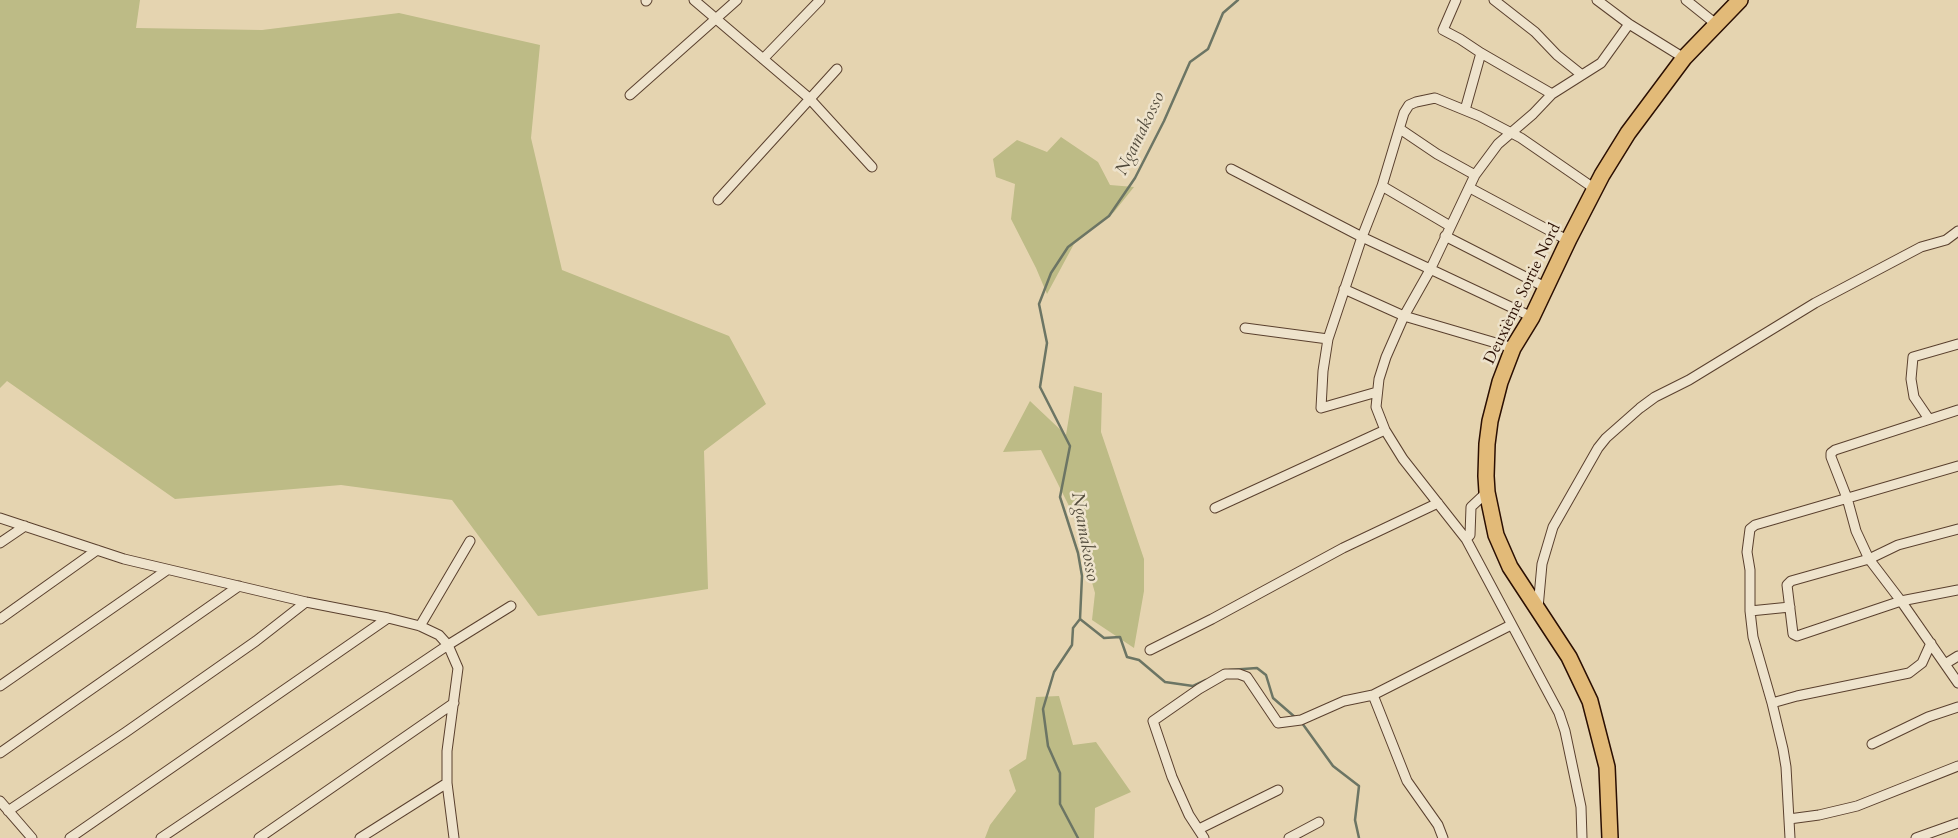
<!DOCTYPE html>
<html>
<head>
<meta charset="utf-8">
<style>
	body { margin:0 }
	canvas { display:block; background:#e5d4b0 }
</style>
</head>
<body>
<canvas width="1958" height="838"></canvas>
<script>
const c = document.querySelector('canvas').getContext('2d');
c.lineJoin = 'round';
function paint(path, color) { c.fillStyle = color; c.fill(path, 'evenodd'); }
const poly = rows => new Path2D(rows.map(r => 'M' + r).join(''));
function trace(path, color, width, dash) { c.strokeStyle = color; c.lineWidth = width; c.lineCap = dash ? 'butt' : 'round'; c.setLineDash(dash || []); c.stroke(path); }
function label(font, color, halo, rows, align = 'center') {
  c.font = font + ' Cardo,serif'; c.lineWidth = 5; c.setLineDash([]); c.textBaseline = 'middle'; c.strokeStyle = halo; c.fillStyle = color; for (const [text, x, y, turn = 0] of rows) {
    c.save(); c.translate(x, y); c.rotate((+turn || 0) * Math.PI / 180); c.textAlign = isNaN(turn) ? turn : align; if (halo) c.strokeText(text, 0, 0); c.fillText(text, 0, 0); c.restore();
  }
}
paint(poly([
	[0,0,140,0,136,28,262,30,399,13,540,45,531,138,562,270,729,336,766,404,704,451,708,589,538,616,452,500,341,485,175,499,7,381,0,388],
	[1061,137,1098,162,1110,185,1134,187,1114,212,1074,244,1047,294,1036,268,1011,219,1015,184,996,177,993,159,1017,140,1047,152],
	[1074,386,1102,393,1101,432,1144,559,1144,591,1134,648,1092,620,1095,593,1072,512,1041,450,1003,452,1030,401,1066,435],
	[1059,696,1073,745,1096,742,1131,792,1095,808,1094,838,985,838,990,825,1016,791,1009,770,1026,759,1036,697]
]), '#bdbb86');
trace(poly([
	[1080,619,1104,638,1120,637,1127,657,1139,660,1165,682,1193,686,1206,680],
	[1229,670,1257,668,1266,675,1273,698,1296,718],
	[1302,723,1333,766,1359,786,1355,820,1359,838],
	[1078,838,1060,804,1060,773,1048,746,1043,709,1054,672,1072,645,1073,628,1080,619,1082,576,1078,553,1060,497,1070,446,1040,387,1047,343,1039,304,1051,273,1068,247,1109,216,1135,178,1164,121,1190,62,1208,49,1223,13,1238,0]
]), '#6c7564', 2.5);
const street = poly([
	[694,0,809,98,872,167],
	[1456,0,1443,30,1460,39,1481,53,1552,94],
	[1494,0,1535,32,1557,55,1582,75],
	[1597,0,1629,24,1684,58],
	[1686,0,1716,24],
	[646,1,647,0],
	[763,59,820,0],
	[630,95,737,0],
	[1465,110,1481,53],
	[1400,129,1437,154,1475,175],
	[1231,169,1362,237,1532,317],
	[1382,186,1450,226],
	[1470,188,1569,241],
	[718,200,837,69],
	[1445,236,1545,287],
	[1344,289,1404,316,1513,348],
	[1245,328,1328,339],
	[1377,392,1321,408,1323,371,1328,339,1362,237,1382,186,1404,113,1409,105,1416,102,1435,98,1479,116,1521,138,1595,189],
	[1958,410,1835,450,1831,453,1831,457,1847,498,1856,531,1869,559,1901,601,1958,683],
	[1929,419,1914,397,1911,379,1913,357,1958,344],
	[1215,508,1385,430],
	[0,518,124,559,306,602,388,618,420,626,439,635,448,645,458,668,447,751,447,783,454,838],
	[1958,529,1898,545,1869,559,1791,581,1787,585,1793,634,1797,636,1901,601,1958,590],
	[1466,539,1470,535,1471,507,1487,492],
	[0,543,25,526],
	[1538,608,1542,564,1553,527,1598,448,1606,438,1640,408,1655,397,1689,380,1815,303,1921,247,1946,240,1958,231],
	[1750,611,1790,607],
	[0,619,97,550],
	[420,626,470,541],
	[1150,650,1212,619,1343,548,1438,503],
	[1945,664,1958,656],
	[0,686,167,570],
	[1373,695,1511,625],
	[1772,703,1797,696,1909,673,1922,663,1931,643],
	[1872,744,1928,717,1958,707],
	[0,753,239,586],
	[0,801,32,838],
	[8,811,126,732,256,641,306,602],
	[1789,819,1819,815,1857,806,1958,766],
	[1199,829,1278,790],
	[70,838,388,618],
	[161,838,448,645,511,606],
	[259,838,454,703],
	[360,838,447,783],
	[1204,838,1189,815,1172,777,1153,721,1199,689,1225,674,1239,674,1247,677,1278,723,1301,720,1344,701,1373,695,1407,781,1438,825,1443,838],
	[1289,838,1319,822],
	[1582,838,1581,807,1565,731,1559,713,1466,539,1403,459,1385,430,1376,407,1379,379,1386,357,1404,316,1430,270,1475,175,1498,144,1533,114,1552,94,1601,63,1629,24],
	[1790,838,1786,767,1783,749,1772,703,1753,637,1750,611,1750,570,1747,552,1750,529,1755,525,1958,466],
	[1916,838,1958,823]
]);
const primary = poly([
	[1610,838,1607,767,1590,701,1569,657,1510,567,1496,535,1487,492,1486,476,1487,444,1490,421,1500,382,1513,348,1532,317,1569,239,1602,175,1628,133,1684,58,1740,0]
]);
trace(street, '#5a402e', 11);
trace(primary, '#2b0f02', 18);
trace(street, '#eee3cc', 9);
trace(primary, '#e2ba78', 15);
label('16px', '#2b0f02', '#eee3cc', [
	["Deuxième Sortie Nord",1523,294,-64]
]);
label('italic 18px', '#514a3b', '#eee3cc', [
	["Ngamakosso",1141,134,-64],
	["Ngamakosso",1084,537,80]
]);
</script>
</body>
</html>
